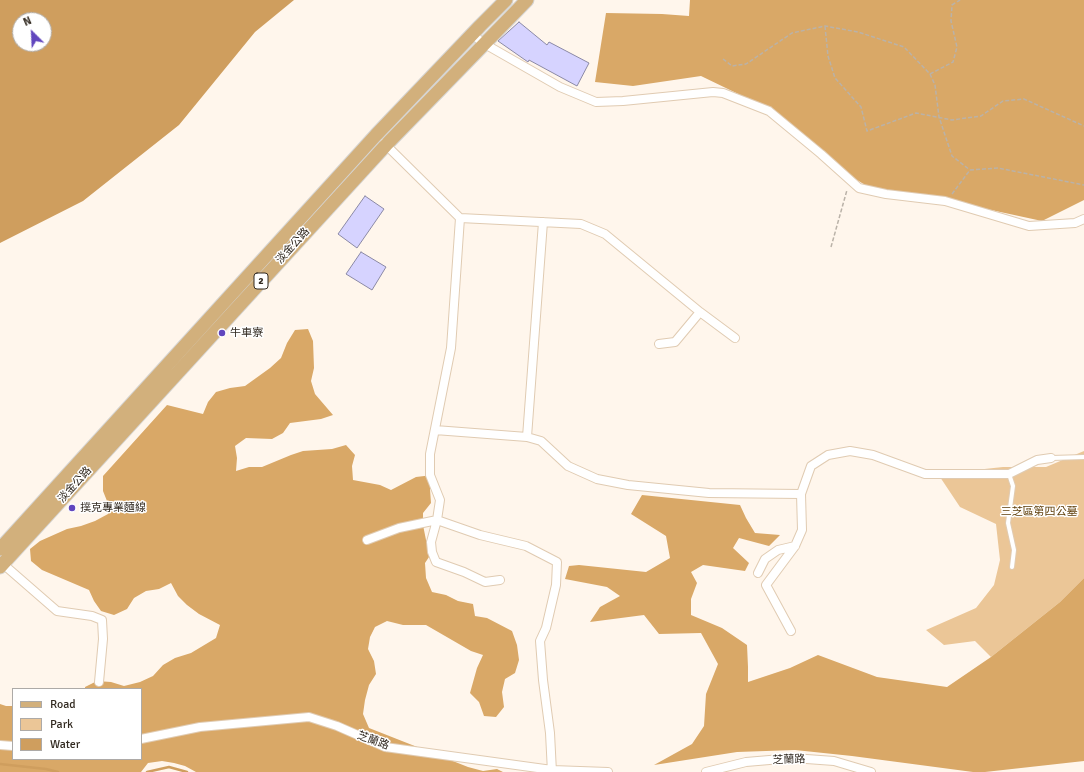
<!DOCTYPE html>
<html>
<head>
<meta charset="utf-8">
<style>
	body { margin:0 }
	#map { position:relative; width:1084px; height:772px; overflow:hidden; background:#fff6ec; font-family:Signika,sans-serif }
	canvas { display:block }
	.legend { position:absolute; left:12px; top:688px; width:130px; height:72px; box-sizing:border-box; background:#fff; border:1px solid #adaaa7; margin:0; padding:5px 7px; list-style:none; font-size:12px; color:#332b22 }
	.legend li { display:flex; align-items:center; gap:8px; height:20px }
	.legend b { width:20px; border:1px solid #adaaa7 }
	.north { position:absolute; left:12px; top:12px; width:40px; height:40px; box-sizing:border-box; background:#fff; border:1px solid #adaaa7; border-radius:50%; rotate:336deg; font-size:11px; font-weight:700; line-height:16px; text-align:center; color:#332b22 }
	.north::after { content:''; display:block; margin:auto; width:14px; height:18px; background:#6146be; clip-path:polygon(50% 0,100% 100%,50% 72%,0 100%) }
</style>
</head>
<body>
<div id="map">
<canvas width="1084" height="772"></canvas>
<ul class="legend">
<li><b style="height:5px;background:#d2b07c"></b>Road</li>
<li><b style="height:11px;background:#ebc697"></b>Park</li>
<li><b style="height:11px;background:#cf9e5e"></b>Water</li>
</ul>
<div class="north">N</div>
</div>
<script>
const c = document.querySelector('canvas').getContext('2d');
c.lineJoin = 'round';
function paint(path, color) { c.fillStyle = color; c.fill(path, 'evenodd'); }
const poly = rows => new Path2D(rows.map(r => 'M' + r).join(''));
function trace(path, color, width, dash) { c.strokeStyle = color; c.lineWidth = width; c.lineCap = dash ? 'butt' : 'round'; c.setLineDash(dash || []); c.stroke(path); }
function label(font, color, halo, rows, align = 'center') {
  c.font = font + ' Signika,"Noto Sans TC",sans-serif'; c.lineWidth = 3; c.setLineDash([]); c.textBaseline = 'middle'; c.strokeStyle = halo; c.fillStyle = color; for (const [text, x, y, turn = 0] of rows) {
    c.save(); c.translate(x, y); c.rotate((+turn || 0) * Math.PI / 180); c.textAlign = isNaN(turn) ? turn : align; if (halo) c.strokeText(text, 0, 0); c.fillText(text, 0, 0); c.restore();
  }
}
paint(poly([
	[1084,451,1084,578,1060,602,991,657,975,641,944,645,926,630,976,608,994,585,1000,560,996,524,960,507,938,474,1003,467,1046,467]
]), '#ebc697');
paint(poly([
	[690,0,1084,0,1084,200,1042,221,968,205,867,186,820,158,761,105,701,76,633,86,595,82,606,13,662,14,689,16],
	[308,329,313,341,314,368,311,381,315,394,333,415,321,419,290,423,283,433,272,439,246,438,235,446,237,458,236,471,249,467,262,467,291,455,303,451,332,449,346,445,355,455,352,466,353,480,380,485,391,490,416,477,433,475,430,489,431,503,423,513,423,525,426,540,433,551,425,563,426,578,432,592,446,595,458,601,473,604,475,616,487,618,512,631,517,645,519,660,515,673,505,679,502,692,504,707,496,717,484,716,479,702,470,693,477,668,483,655,471,651,426,625,403,625,387,621,375,627,370,637,368,649,374,661,376,674,369,685,365,700,363,714,369,728,468,767,483,771,497,769,503,772,196,772,185,766,174,763,162,761,148,763,141,772,0,772,0,704,6,706,13,706,13,759,141,759,141,689,85,689,85,687,97,681,111,682,124,686,140,682,153,676,163,665,175,658,191,653,216,638,220,625,199,614,187,605,178,596,171,583,159,589,146,591,134,598,127,609,114,615,101,611,94,601,89,590,42,570,31,561,30,549,40,541,67,529,81,526,95,521,108,514,107,501,103,491,103,476,167,405,203,414,208,402,216,392,230,388,245,386,270,368,281,358,287,343,295,330],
	[642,495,740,505,746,518,755,533,780,535,769,546,739,538,733,548,749,563,745,571,703,565,691,572,697,583,691,599,691,615,722,628,747,645,748,667,748,682,790,668,818,655,877,677,947,687,991,657,1060,602,1084,578,1084,761,985,772,973,772,852,756,795,750,737,752,654,765,692,744,704,726,706,694,718,664,701,633,659,634,644,615,590,622,600,607,620,596,607,587,565,579,569,566,579,565,646,572,670,558,666,536,631,514]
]), '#d9a867');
paint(poly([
	[0,0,294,0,255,32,179,125,83,201,0,243],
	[20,20,44,20,44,44,20,44]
]), '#cf9e5e');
trace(poly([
	[0,764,46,769,58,772],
	[147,772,169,767,187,772]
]), '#cf9e5e', 2.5);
const building = poly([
	[519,22,547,45,549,42,589,63,577,86,529,60,528,62,498,41,519,22],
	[365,196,384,209,357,248,338,234,365,196],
	[361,252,386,267,372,290,346,274,361,252]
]);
paint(building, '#d6d3ff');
trace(building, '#8b89a5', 1);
const service = poly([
	[1051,458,1084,457],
	[1009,474,1013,486,1008,523,1014,550,1012,567]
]);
const minor = poly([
	[472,34,483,43,560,87,596,102,623,101,713,92,723,93,769,111,821,154,859,188,886,194,945,201,1029,226,1075,223,1084,219],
	[384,143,460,218,451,348,430,454,430,475,440,500,437,520,431,542,432,552,436,562,464,572,485,582,500,580],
	[460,218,581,224,605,234,700,312,735,338],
	[659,344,675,342,700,312],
	[435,430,527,437,541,441,568,466,597,479,628,485,709,493,801,494,802,530,795,546,766,585,791,631],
	[527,437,543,222],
	[801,494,811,466,828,455,850,451,873,455,925,474,1009,474,1037,460,1051,458],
	[367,540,399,528,437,520,480,535,526,546,557,562,556,585,546,628,540,641,543,680,550,733,552,772],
	[3,564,57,611,92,616,102,620,103,639,99,682],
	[758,573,765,559,778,550,795,546],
	[141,739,200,727,309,717,337,726,385,747,552,770,608,772],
	[0,745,13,746],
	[706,772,746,762,793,758,834,761,871,772]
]);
const primary = poly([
	[0,549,376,135,480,26,506,0],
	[0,567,386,145,527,0]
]);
trace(service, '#e0cbb2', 6);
trace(minor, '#e0cbb2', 10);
trace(primary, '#d6d5d3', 15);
trace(poly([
	[825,26,828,56,835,78,861,107,867,131,916,113,952,120,981,116,1003,101,1024,99,1084,126],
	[723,59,732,66,746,64,792,33,825,26,858,32,904,47,930,74,935,85,939,117,952,156,970,170],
	[930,74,953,62,957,47,951,21,952,5,960,0],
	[952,194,970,170,998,168,1084,185],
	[831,247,847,190]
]), '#bab2a8', 1.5, [4, 2]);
trace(service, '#fff', 4);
trace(minor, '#fff', 8);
trace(primary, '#d2b07c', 13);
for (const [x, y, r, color] of [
	[222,333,4,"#6146be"],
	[72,508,4,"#6146be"]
]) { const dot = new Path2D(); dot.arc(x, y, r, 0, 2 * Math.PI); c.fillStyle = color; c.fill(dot); trace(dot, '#fff', 1.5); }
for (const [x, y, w] of [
	[261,281,14]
]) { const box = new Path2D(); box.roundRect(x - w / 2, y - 8, w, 16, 3); c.fillStyle = '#fff'; c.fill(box); trace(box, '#332b22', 1); }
label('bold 10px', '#332b22', null, [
	["2",261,281]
]);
label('11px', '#332b22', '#fff', [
	["淡金公路",293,246,-48],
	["淡金公路",75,485,-48],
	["芝蘭路",373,741,20],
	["芝蘭路",789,760,-2]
]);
label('11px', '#332b22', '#fff', [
	["牛車寮",230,333],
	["撲克專業麵線",80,508]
], 'left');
label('11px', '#5d3c07', '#fff', [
	["三芝區第四公墓",1039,512]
]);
</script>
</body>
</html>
